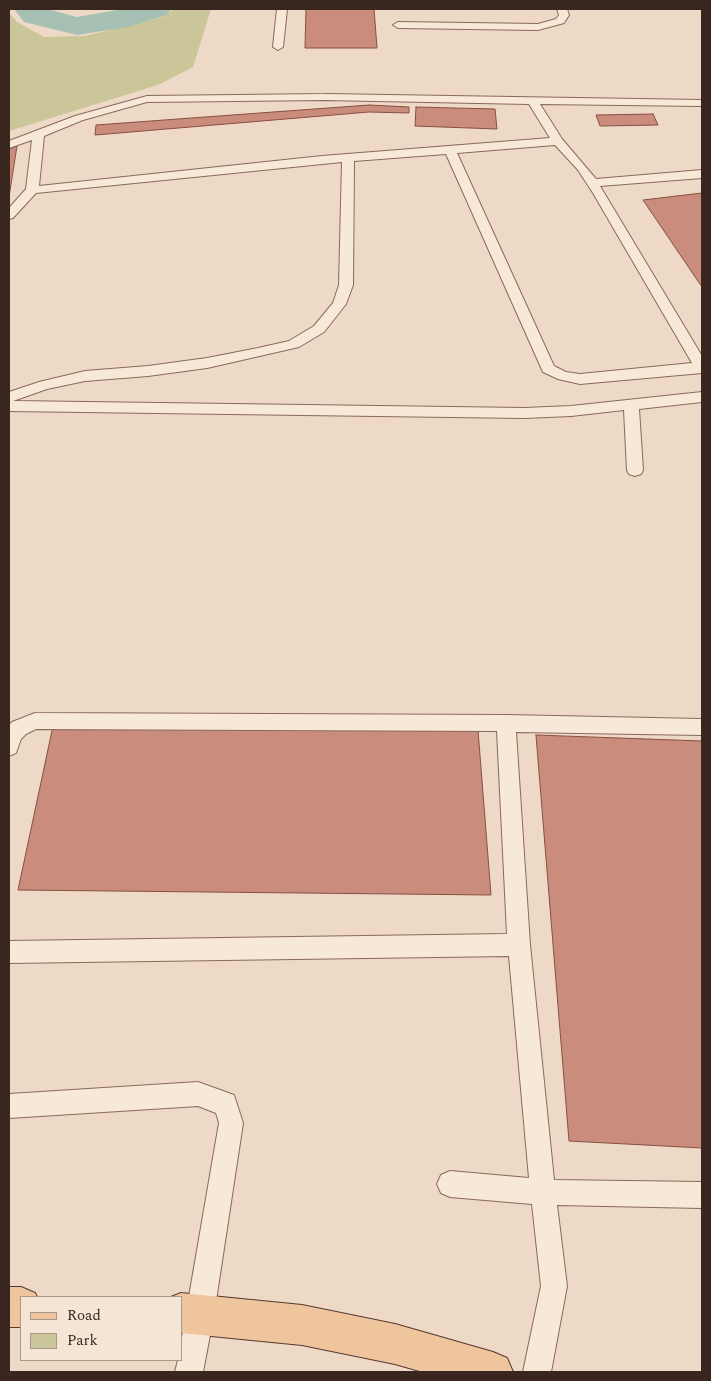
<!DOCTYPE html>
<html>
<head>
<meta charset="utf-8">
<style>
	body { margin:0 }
	#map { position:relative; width:711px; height:1381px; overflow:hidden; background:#edd9c5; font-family:Spectral,serif }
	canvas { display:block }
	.frame { position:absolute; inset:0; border:10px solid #38261f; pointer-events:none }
	.legend { position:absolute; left:20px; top:1296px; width:162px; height:65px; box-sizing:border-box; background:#f5e5d4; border:1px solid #a9998c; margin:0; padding:6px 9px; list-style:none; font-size:15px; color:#38261f }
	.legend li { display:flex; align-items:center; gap:10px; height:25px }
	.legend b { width:25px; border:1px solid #a9998c }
</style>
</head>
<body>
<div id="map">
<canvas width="711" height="1381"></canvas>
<div class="frame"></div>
<ul class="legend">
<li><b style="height:6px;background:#efc59e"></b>Road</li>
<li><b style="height:14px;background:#cbc699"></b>Park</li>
</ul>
</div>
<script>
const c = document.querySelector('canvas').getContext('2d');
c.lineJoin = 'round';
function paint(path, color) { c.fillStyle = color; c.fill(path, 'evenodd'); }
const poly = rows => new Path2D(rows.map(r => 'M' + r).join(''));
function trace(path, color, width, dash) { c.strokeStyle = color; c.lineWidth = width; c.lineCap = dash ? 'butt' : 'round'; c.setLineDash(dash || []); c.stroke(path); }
paint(poly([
	[174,9,211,9,193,67,158,85,9,131,9,13,17,22,44,37,85,36,163,17]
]), '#cbc699');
paint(poly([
	[14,9,47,9,77,17,123,9,171,9,167,15,128,27,77,35,24,22,14,9]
]), '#a6c1b3');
const building = poly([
	[306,9,374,9,377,48,305,48,306,9],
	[369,105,409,107,409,113,369,112,95,135,96,125,369,105],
	[416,107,495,109,497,129,415,126,416,107],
	[653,114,658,125,600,126,596,115,653,114],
	[17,146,9,197,9,149,17,146],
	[702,193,702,287,643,200,702,193],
	[53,726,478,730,491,895,18,890,53,726],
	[536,735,702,741,702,1148,569,1141,536,735]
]);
paint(building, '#ca8c7c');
trace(building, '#864f42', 1);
const service = poly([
	[277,9,287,9,283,47,278,50,273,47,277,9],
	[557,9,567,9,569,15,564,23,538,30,398,28,393,25,398,22,538,24,556,19,559,15,557,9],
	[325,94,702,100,702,106,540,104,562,139,596,179,702,170,702,178,600,186,702,356,702,373,580,384,558,379,543,372,446,154,354,161,353,285,346,304,324,332,299,347,207,368,148,376,85,381,47,389,13,401,524,408,571,406,702,392,702,402,639,409,643,470,641,474,635,476,629,474,627,470,624,410,571,416,524,418,9,411,9,392,39,382,85,371,148,366,207,358,258,348,289,341,314,326,333,303,339,285,342,162,36,193,13,218,9,219,9,208,26,189,32,140,9,148,9,141,75,116,147,96,325,94],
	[325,100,529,104,550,138,322,156,39,186,44,136,83,120,147,102,325,100],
	[555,145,578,170,593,193,692,363,580,374,566,372,554,366,457,153,555,145],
	[35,713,506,715,702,719,702,735,516,732,530,945,554,1180,702,1182,702,1208,557,1205,567,1286,551,1372,523,1372,541,1286,532,1204,450,1197,441,1193,437,1184,441,1175,450,1171,529,1178,509,956,9,963,9,941,507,934,497,731,36,729,26,734,21,739,16,753,9,756,9,725,12,722,35,713],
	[198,1082,234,1095,243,1123,214,1314,203,1372,175,1372,178,1360,181,1360,181,1343,219,1123,216,1113,198,1106,9,1118,9,1094,198,1082]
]);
const primary = poly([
	[9,1287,21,1287,35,1293,37,1297,21,1297,21,1327,9,1327,9,1287],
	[181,1293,302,1305,395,1324,493,1352,507,1358,513,1372,423,1372,395,1364,302,1345,181,1333,181,1297,171,1297,181,1293]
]);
trace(service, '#886a5b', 2);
trace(primary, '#56392f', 2);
paint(service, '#f8e8d8');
paint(primary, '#efc59e');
</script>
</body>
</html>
